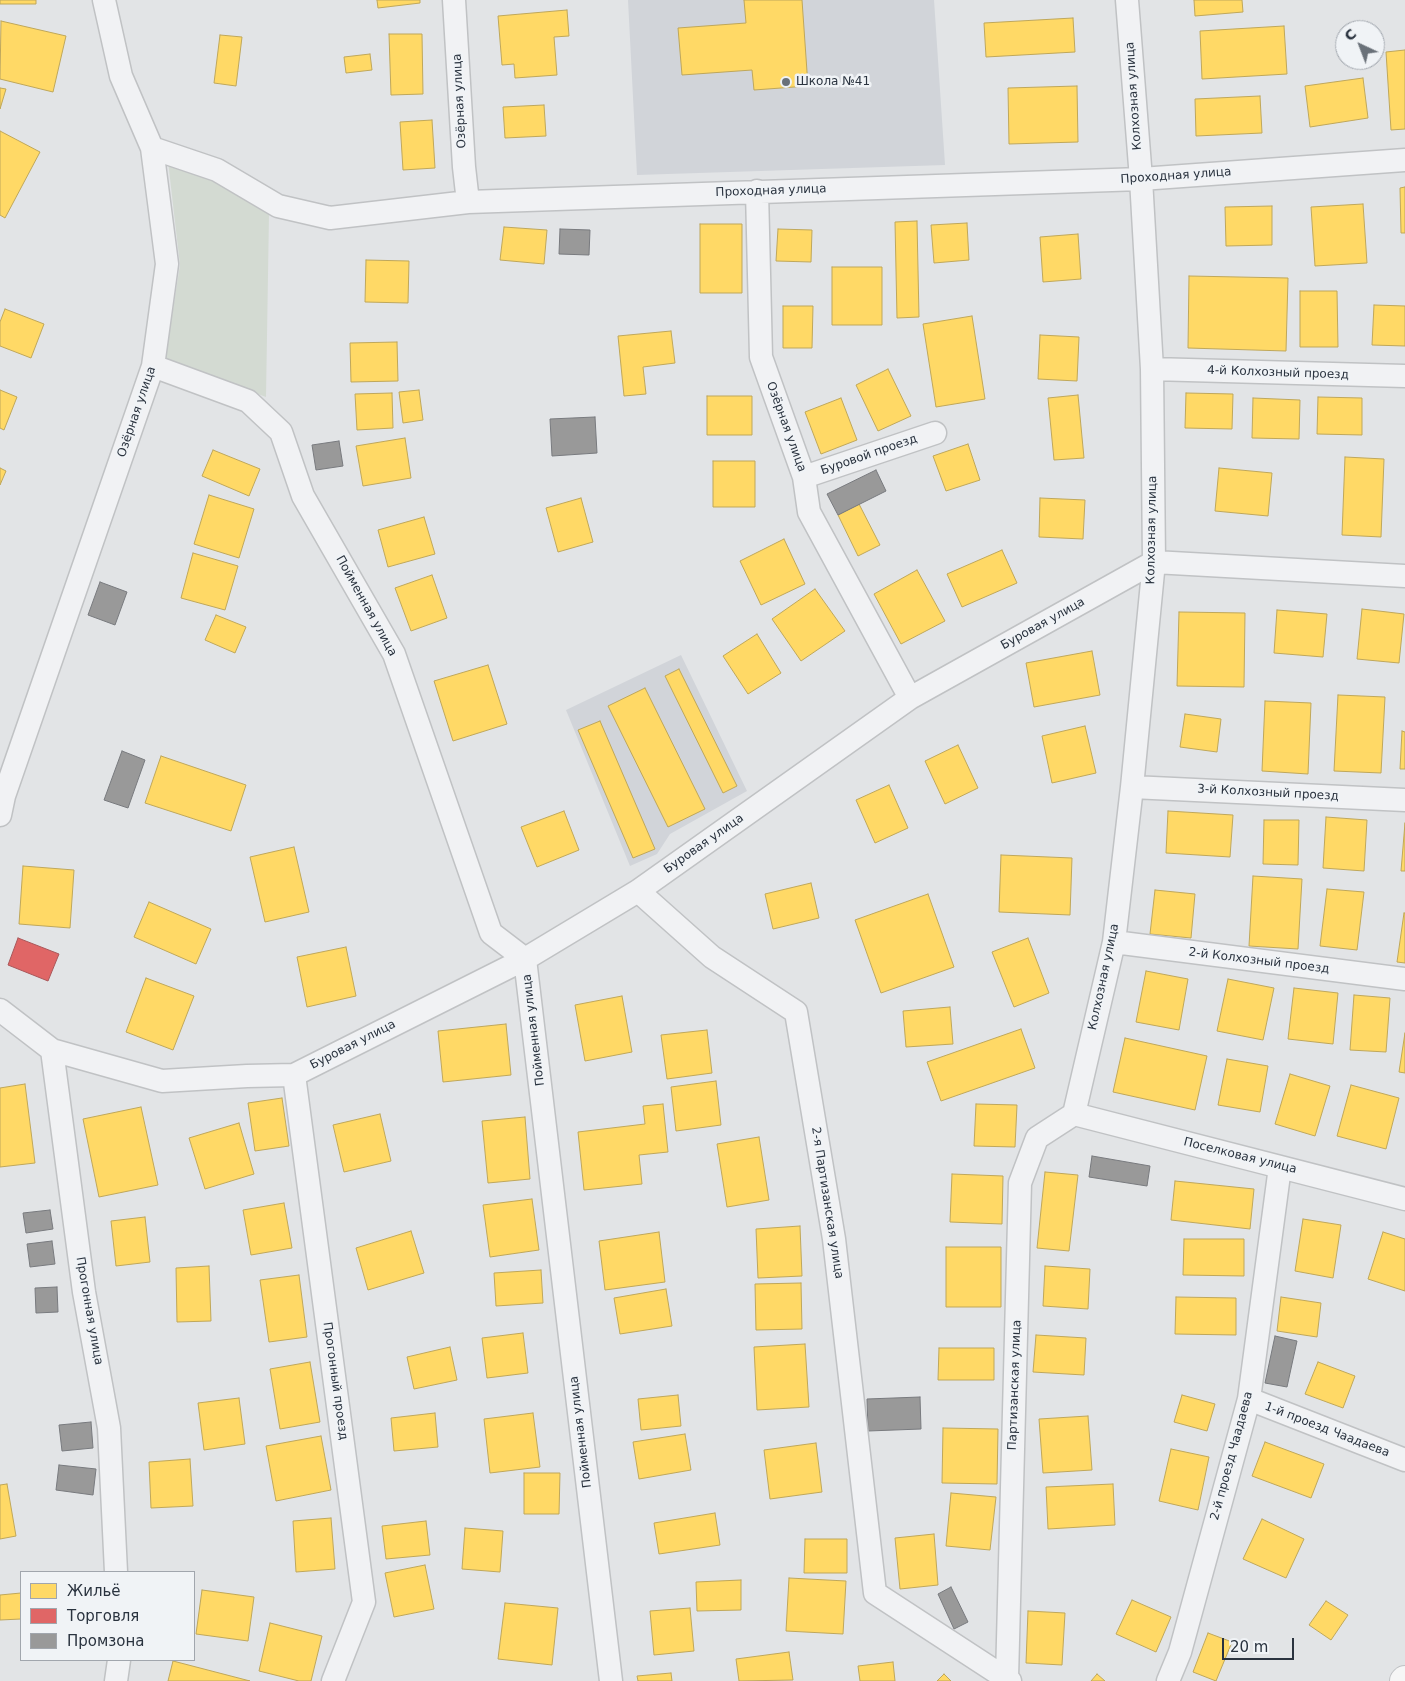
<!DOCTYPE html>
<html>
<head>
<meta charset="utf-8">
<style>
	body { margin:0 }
	#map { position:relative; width:1405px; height:1681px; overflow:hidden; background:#e2e4e6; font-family:"DejaVu Sans",sans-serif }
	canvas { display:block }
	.legend { position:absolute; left:20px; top:1571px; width:175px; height:90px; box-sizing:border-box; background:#f0f3f6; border:1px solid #a1a6ad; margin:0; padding:6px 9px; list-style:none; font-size:15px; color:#2a333f }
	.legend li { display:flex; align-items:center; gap:10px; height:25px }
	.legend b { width:25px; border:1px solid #a1a6ad }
	.north { position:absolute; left:1335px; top:20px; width:50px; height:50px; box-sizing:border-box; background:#f0f3f6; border:1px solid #a1a6ad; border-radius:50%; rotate:317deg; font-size:14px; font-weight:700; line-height:20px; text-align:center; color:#2a333f }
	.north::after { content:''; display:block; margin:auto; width:18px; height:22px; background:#6a7179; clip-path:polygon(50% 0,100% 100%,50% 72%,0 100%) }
	.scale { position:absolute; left:1222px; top:1638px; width:72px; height:22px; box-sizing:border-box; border:2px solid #2a333f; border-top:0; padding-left:6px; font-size:15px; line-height:18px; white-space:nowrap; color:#2a333f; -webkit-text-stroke:4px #f0f3f6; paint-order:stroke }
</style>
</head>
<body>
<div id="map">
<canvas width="1405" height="1681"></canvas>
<ul class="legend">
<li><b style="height:14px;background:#ffd966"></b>Жильё</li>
<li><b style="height:14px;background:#e06666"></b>Торговля</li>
<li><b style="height:14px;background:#999"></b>Промзона</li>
</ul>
<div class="north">С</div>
<div class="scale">20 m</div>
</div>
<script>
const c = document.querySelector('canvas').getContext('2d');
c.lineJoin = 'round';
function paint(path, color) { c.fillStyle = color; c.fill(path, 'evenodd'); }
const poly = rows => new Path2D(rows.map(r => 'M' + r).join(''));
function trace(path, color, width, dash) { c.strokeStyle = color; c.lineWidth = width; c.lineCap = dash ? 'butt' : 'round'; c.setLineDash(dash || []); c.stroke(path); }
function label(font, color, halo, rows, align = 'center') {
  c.font = font + ' "DejaVu Sans",sans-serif'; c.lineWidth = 5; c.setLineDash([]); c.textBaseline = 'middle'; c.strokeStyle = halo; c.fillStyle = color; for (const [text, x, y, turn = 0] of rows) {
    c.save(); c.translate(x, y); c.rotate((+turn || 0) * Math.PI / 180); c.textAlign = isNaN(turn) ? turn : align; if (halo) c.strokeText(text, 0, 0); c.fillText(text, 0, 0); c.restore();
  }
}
paint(poly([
	[628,0,934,0,945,165,637,175],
	[681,655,747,791,670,834,657,854,630,866,566,710]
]), '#d1d4d9');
paint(poly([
	[168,161,215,180,269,214,266,397,165,360,180,265]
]), '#d3dad2');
const homes = poly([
	[0,0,36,0,36,4,0,4,0,0],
	[377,0,420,0,420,3,378,8,377,0],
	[744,0,802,0,808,86,754,90,752,70,682,75,678,28,746,23,744,0],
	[1194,0,1242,0,1243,12,1195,16,1194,0],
	[567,10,569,36,554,37,557,75,515,78,514,64,502,65,498,16,567,10],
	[1073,18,1075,52,986,57,984,23,1073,18],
	[1,21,66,36,53,92,0,79,1,21],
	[1284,26,1287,74,1202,79,1200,31,1284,26],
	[389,34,422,34,423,94,391,95,389,34],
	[220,35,242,37,236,86,214,83,220,35],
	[1405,50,1405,129,1391,130,1386,52,1405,50],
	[370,54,372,70,346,73,344,57,370,54],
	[1363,78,1368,118,1310,127,1305,86,1363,78],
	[1077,86,1078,142,1009,144,1008,88,1077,86],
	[0,88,6,89,0,109,0,88],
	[1260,96,1262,133,1196,136,1195,99,1260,96],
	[544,105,546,136,505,138,503,107,544,105],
	[432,120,435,168,403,170,400,122,432,120],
	[0,131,40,152,5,218,0,215,0,131],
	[1405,187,1405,233,1401,233,1400,188,1405,187],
	[1363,204,1367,263,1315,266,1311,207,1363,204],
	[1272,206,1272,245,1226,246,1225,207,1272,206],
	[917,221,919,317,897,318,895,222,917,221],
	[967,223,969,260,934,263,931,225,967,223],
	[700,224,742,224,742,293,700,293,700,224],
	[504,227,547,230,544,264,500,260,504,227],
	[778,229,812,230,811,262,776,261,778,229],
	[1078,234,1081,279,1043,282,1040,237,1078,234],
	[366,260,409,261,408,303,365,302,366,260],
	[832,267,882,267,882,325,832,325,832,267],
	[1189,276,1288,278,1286,351,1188,348,1189,276],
	[1300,291,1337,291,1338,347,1300,347,1300,291],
	[1374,305,1405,306,1405,346,1372,345,1374,305],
	[783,306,813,306,812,348,783,348,783,306],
	[5,309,44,324,31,358,0,346,0,322,5,309],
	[972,316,985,399,936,407,923,324,972,316],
	[671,331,675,363,643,367,646,394,624,396,618,336,671,331],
	[1040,335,1079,337,1077,381,1038,379,1040,335],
	[397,342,398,381,351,382,350,343,397,342],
	[888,369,911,416,878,431,856,385,888,369],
	[0,390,17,397,4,430,0,428,0,390],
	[419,390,423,420,403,423,399,392,419,390],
	[392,393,393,428,357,430,355,394,392,393],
	[1186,393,1233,394,1232,429,1185,428,1186,393],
	[1078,395,1084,458,1054,460,1048,398,1078,395],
	[707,396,752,396,752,435,707,435,707,396],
	[1318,397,1362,398,1362,435,1317,434,1318,397],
	[841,398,857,440,821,454,805,412,841,398],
	[1253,398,1300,400,1299,439,1252,438,1253,398],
	[405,438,411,478,363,486,356,446,405,438],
	[968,444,980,480,946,491,933,456,968,444],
	[213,450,260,469,249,496,202,476,213,450],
	[1345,457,1384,459,1381,537,1342,535,1345,457],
	[713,461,755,461,755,507,713,507,713,461],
	[0,468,6,471,0,485,0,468],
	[1219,468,1272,473,1268,516,1215,511,1219,468],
	[209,495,254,509,239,558,194,544,209,495],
	[581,498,593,542,558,552,546,508,581,498],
	[1040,498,1085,500,1083,539,1039,537,1040,498],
	[859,504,880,545,858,556,838,515,859,504],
	[424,517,435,554,388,567,378,530,424,517],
	[784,539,805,584,761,605,740,561,784,539],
	[1002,550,1017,583,962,607,947,574,1002,550],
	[193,553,238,566,225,610,181,598,193,553],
	[917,570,945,621,901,644,874,594,917,570],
	[432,575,447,618,411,631,395,588,432,575],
	[815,589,845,631,801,661,772,619,815,589],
	[1362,609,1404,614,1399,663,1357,659,1362,609],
	[1277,610,1327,614,1323,657,1274,653,1277,610],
	[1179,612,1245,613,1244,687,1177,686,1179,612],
	[216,615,246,627,235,653,205,640,216,615],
	[757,634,781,673,748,694,723,656,757,634],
	[1092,651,1100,695,1034,707,1026,663,1092,651],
	[488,665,507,724,453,741,434,681,488,665],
	[679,669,737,786,723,793,665,676,679,669],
	[645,688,705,809,668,827,608,706,645,688],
	[1338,695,1385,697,1381,773,1334,771,1338,695],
	[1265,701,1311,703,1308,774,1262,771,1265,701],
	[1185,714,1221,719,1217,752,1180,747,1185,714],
	[600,721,655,849,633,858,578,730,600,721],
	[1085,726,1096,773,1052,783,1042,736,1085,726],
	[1402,731,1405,732,1405,769,1400,769,1402,731],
	[958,745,978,788,945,804,925,761,958,745],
	[161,756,246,785,231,831,145,803,161,756],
	[889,785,908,828,875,843,856,800,889,785],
	[564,811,579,850,537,867,521,827,564,811],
	[1168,811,1233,815,1230,857,1166,853,1168,811],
	[1326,817,1367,820,1364,871,1323,868,1326,817],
	[1264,820,1299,820,1298,865,1263,864,1264,820],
	[1405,823,1405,871,1401,871,1405,823],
	[294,847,309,912,265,922,250,857,294,847],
	[1001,855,1072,858,1070,915,999,912,1001,855],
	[23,866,74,870,70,928,19,924,23,866],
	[1253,876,1302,879,1298,949,1249,946,1253,876],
	[811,883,819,918,773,929,765,894,811,883],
	[1327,889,1364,892,1357,950,1320,946,1327,889],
	[1155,890,1195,894,1191,938,1150,934,1155,890],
	[928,894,954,967,881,993,855,920,928,894],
	[149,902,211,929,196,964,134,937,149,902],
	[1404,913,1405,913,1405,963,1397,962,1404,913],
	[1028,938,1049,993,1014,1007,992,952,1028,938],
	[346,947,356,996,307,1007,297,957,346,947],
	[1146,971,1188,979,1179,1030,1136,1022,1146,971],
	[146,978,194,996,173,1050,126,1032,146,978],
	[1228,979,1274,988,1263,1040,1217,1031,1228,979],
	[1294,988,1338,993,1333,1044,1288,1039,1294,988],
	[1354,995,1390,998,1386,1052,1350,1050,1354,995],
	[622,996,632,1052,585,1061,575,1005,622,996],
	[950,1007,953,1044,906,1047,903,1011,950,1007],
	[506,1024,511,1075,443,1082,438,1031,506,1024],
	[1021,1029,1035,1068,941,1101,927,1062,1021,1029],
	[707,1030,712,1073,667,1079,661,1035,707,1030],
	[1405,1033,1405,1073,1399,1072,1405,1033],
	[1125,1038,1207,1056,1195,1110,1113,1092,1125,1038],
	[1227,1059,1268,1066,1260,1112,1218,1105,1227,1059],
	[1290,1074,1330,1086,1315,1136,1275,1124,1290,1074],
	[716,1081,721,1125,676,1131,671,1087,716,1081],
	[25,1084,35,1163,0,1167,0,1088,25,1084],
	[1351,1085,1399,1098,1386,1149,1337,1136,1351,1085],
	[282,1098,289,1146,255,1151,248,1103,282,1098],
	[663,1104,668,1152,639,1155,642,1184,584,1190,578,1132,645,1124,643,1106,663,1104],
	[976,1104,1017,1105,1015,1147,974,1146,976,1104],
	[141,1107,158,1185,99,1197,83,1119,141,1107],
	[380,1114,391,1161,344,1172,333,1125,380,1114],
	[525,1117,530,1179,488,1183,482,1121,525,1117],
	[239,1123,254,1174,205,1189,189,1138,239,1123],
	[759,1137,769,1200,727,1207,717,1144,759,1137],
	[1045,1172,1078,1175,1069,1251,1037,1248,1045,1172],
	[952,1174,1003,1176,1002,1224,950,1222,952,1174],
	[1175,1181,1254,1189,1250,1229,1171,1220,1175,1181],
	[532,1199,539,1250,490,1257,483,1205,532,1199],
	[284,1203,292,1248,251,1255,243,1210,284,1203],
	[145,1217,150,1262,116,1266,111,1221,145,1217],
	[1303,1219,1341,1225,1333,1278,1295,1271,1303,1219],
	[800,1226,802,1276,758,1278,756,1229,800,1226],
	[411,1231,424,1273,368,1290,356,1248,411,1231],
	[659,1232,665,1282,605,1290,599,1241,659,1232],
	[1383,1232,1405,1239,1405,1291,1368,1279,1383,1232],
	[1184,1239,1244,1239,1244,1276,1183,1275,1184,1239],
	[946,1247,1001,1247,1001,1307,946,1307,946,1247],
	[209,1266,211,1321,177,1322,176,1268,209,1266],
	[1045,1266,1090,1269,1088,1309,1043,1306,1045,1266],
	[541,1270,543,1303,496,1306,494,1273,541,1270],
	[299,1275,307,1337,269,1342,260,1280,299,1275],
	[801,1283,802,1329,756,1330,755,1284,801,1283],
	[666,1289,672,1326,620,1334,614,1298,666,1289],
	[1176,1297,1236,1298,1236,1335,1175,1334,1176,1297],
	[1281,1297,1321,1303,1317,1337,1277,1331,1281,1297],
	[523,1333,528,1373,487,1378,482,1338,523,1333],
	[1036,1335,1086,1338,1084,1375,1033,1372,1036,1335],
	[805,1344,809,1407,757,1410,754,1347,805,1344],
	[450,1347,457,1380,414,1389,407,1357,450,1347],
	[939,1348,994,1348,994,1380,938,1380,939,1348],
	[310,1362,320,1422,280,1429,270,1369,310,1362],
	[1318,1362,1355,1376,1343,1408,1305,1394,1318,1362],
	[678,1395,681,1426,641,1430,638,1399,678,1395],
	[1182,1395,1215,1404,1207,1431,1174,1422,1182,1395],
	[239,1398,245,1444,204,1450,198,1403,239,1398],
	[435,1413,438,1447,394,1451,391,1418,435,1413],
	[533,1413,540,1467,490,1473,484,1419,533,1413],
	[1088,1416,1092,1470,1043,1473,1039,1419,1088,1416],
	[943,1428,998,1429,997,1484,942,1483,943,1428],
	[685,1434,691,1470,639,1479,633,1442,685,1434],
	[321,1436,331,1490,276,1501,266,1446,321,1436],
	[1265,1442,1324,1464,1311,1498,1252,1476,1265,1442],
	[816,1443,822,1492,770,1499,764,1450,816,1443],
	[1171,1449,1209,1457,1198,1510,1159,1501,1171,1449],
	[190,1459,193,1506,151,1508,149,1462,190,1459],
	[524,1473,560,1473,559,1514,524,1514,524,1473],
	[7,1484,16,1536,0,1539,0,1485,7,1484],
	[1113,1484,1115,1525,1048,1529,1046,1487,1113,1484],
	[951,1493,996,1497,990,1550,946,1546,951,1493],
	[715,1513,720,1545,659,1554,654,1523,715,1513],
	[331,1518,335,1569,296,1572,293,1521,331,1518],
	[1262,1519,1304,1539,1286,1578,1243,1559,1262,1519],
	[426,1521,430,1555,386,1559,382,1526,426,1521],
	[465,1528,503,1531,500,1572,462,1569,465,1528],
	[934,1534,938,1585,900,1589,895,1538,934,1534],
	[805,1539,847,1539,847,1573,804,1573,805,1539],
	[425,1565,434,1609,394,1617,385,1573,425,1565],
	[789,1578,846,1581,843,1634,786,1631,789,1578],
	[741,1580,741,1610,697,1611,696,1582,741,1580],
	[202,1590,254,1597,248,1641,196,1634,202,1590],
	[21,1593,21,1619,0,1620,0,1595,21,1593],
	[1132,1600,1171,1617,1156,1652,1116,1634,1132,1600],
	[1326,1601,1348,1615,1331,1640,1309,1625,1326,1601],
	[505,1603,558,1608,552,1665,498,1659,505,1603],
	[690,1608,694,1651,654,1655,650,1611,690,1608],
	[1028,1611,1065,1613,1062,1665,1026,1663,1028,1611],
	[270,1623,322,1636,311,1681,299,1681,259,1671,270,1623],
	[1208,1633,1232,1642,1216,1681,1193,1672,1208,1633],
	[789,1652,793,1680,739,1681,736,1659,789,1652],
	[173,1661,250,1681,168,1681,173,1661],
	[893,1662,895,1681,860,1681,858,1666,893,1662],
	[671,1673,672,1681,638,1681,637,1676,671,1673],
	[944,1674,951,1681,937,1681,944,1674],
	[1097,1674,1105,1681,1091,1681,1097,1674]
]);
paint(homes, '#ffd966');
trace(homes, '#bfa75a', 1);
const shops = poly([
	[18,938,59,954,48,981,8,965,18,938]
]);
paint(shops, '#e06666');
trace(shops, '#a9575a', 1);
const industry = poly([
	[560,229,590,230,589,255,559,254,560,229],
	[595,417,597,453,552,456,550,419,595,417],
	[339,441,343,466,316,470,312,445,339,441],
	[876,470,886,491,838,515,827,494,876,470],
	[100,582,127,592,115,625,88,615,100,582],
	[122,751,145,760,128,808,104,800,122,751],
	[1092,1156,1150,1166,1147,1186,1089,1177,1092,1156],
	[50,1210,53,1229,26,1233,23,1213,50,1210],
	[52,1241,55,1264,30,1267,27,1244,52,1241],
	[57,1287,58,1312,36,1313,35,1288,57,1287],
	[1275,1336,1297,1341,1287,1387,1265,1383,1275,1336],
	[920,1397,921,1429,868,1431,867,1399,920,1397],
	[91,1422,93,1448,62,1451,59,1425,91,1422],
	[59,1465,96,1469,93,1495,56,1490,59,1465],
	[951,1587,968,1622,954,1629,938,1594,951,1587]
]);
paint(industry, '#999');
trace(industry, '#787a7e', 1);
const minor = poly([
	[454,0,464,167,468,202],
	[152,148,217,170,278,206,330,218,468,202,1141,179,1405,160],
	[757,191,761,357,804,477,809,512,910,698],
	[153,366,248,401,281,432,303,496,394,654,491,933,525,959,611,1681],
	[1152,369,1405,376],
	[804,477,935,433],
	[1132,787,1405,800],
	[0,815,4,796,153,366,167,264,152,148,121,76,104,0],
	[638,891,712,957,796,1012,834,1239,875,1593,1010,1681],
	[1114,942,1405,979],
	[0,1010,52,1050,162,1081,247,1076,294,1075,525,959,638,891,910,698,1154,562,1405,576],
	[52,1050,84,1292,109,1428,116,1572],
	[294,1075,364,1602,333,1681],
	[1074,1114,1114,942,1132,787,1154,562,1152,369,1141,179,1127,0],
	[1074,1114,1405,1199],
	[1249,1399,1405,1460],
	[1007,1678,1020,1183,1037,1138,1074,1114],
	[116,1681,119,1660],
	[1168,1681,1180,1652,1249,1399,1280,1167]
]);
const primary = poly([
	[1404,1681,1405,1680]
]);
trace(minor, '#c0c2c4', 25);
trace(primary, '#bfc1c4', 30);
trace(minor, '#f1f2f4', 22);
trace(primary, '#f6f6f6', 28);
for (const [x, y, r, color] of [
	[786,82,5,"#6a7179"]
]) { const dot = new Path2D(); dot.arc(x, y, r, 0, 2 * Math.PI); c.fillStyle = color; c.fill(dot); trace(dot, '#f0f3f6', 2); }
label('12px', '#2a333f', '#f0f3f6', [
	["Школа №41",796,82]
], 'left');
label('12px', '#2a333f', '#f0f3f6', [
	["Колхозная улица",1134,96,-94],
	["Озёрная улица",460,101,-93],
	["Проходная улица",1176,176,-4],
	["Проходная улица",771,191,-2],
	["4-й Колхозный проезд",1278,373,2],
	["Озёрная улица",137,412,-71],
	["Озёрная улица",786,427,70],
	["Буровой проезд",869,455,-19],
	["Колхозная улица",1152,530,-89],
	["Пойменная улица",366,606,61],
	["Буровая улица",1043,624,-29],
	["3-й Колхозный проезд",1268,793,3],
	["Буровая улица",704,844,-35],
	["2-й Колхозный проезд",1259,961,7],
	["Колхозная улица",1104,977,-78],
	["Пойменная улица",534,1030,-97],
	["Буровая улица",353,1045,-27],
	["Поселковая улица",1240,1156,14],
	["2-я Партизанская улица",827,1203,81],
	["Прогонная улица",89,1311,80],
	["Прогонный проезд",335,1381,82],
	["Партизанская улица",1015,1385,-88],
	["1-й проезд Чаадаева",1327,1430,21],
	["Пойменная улица",581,1432,-97],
	["2-й проезд Чаадаева",1232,1456,-75]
]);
</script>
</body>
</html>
